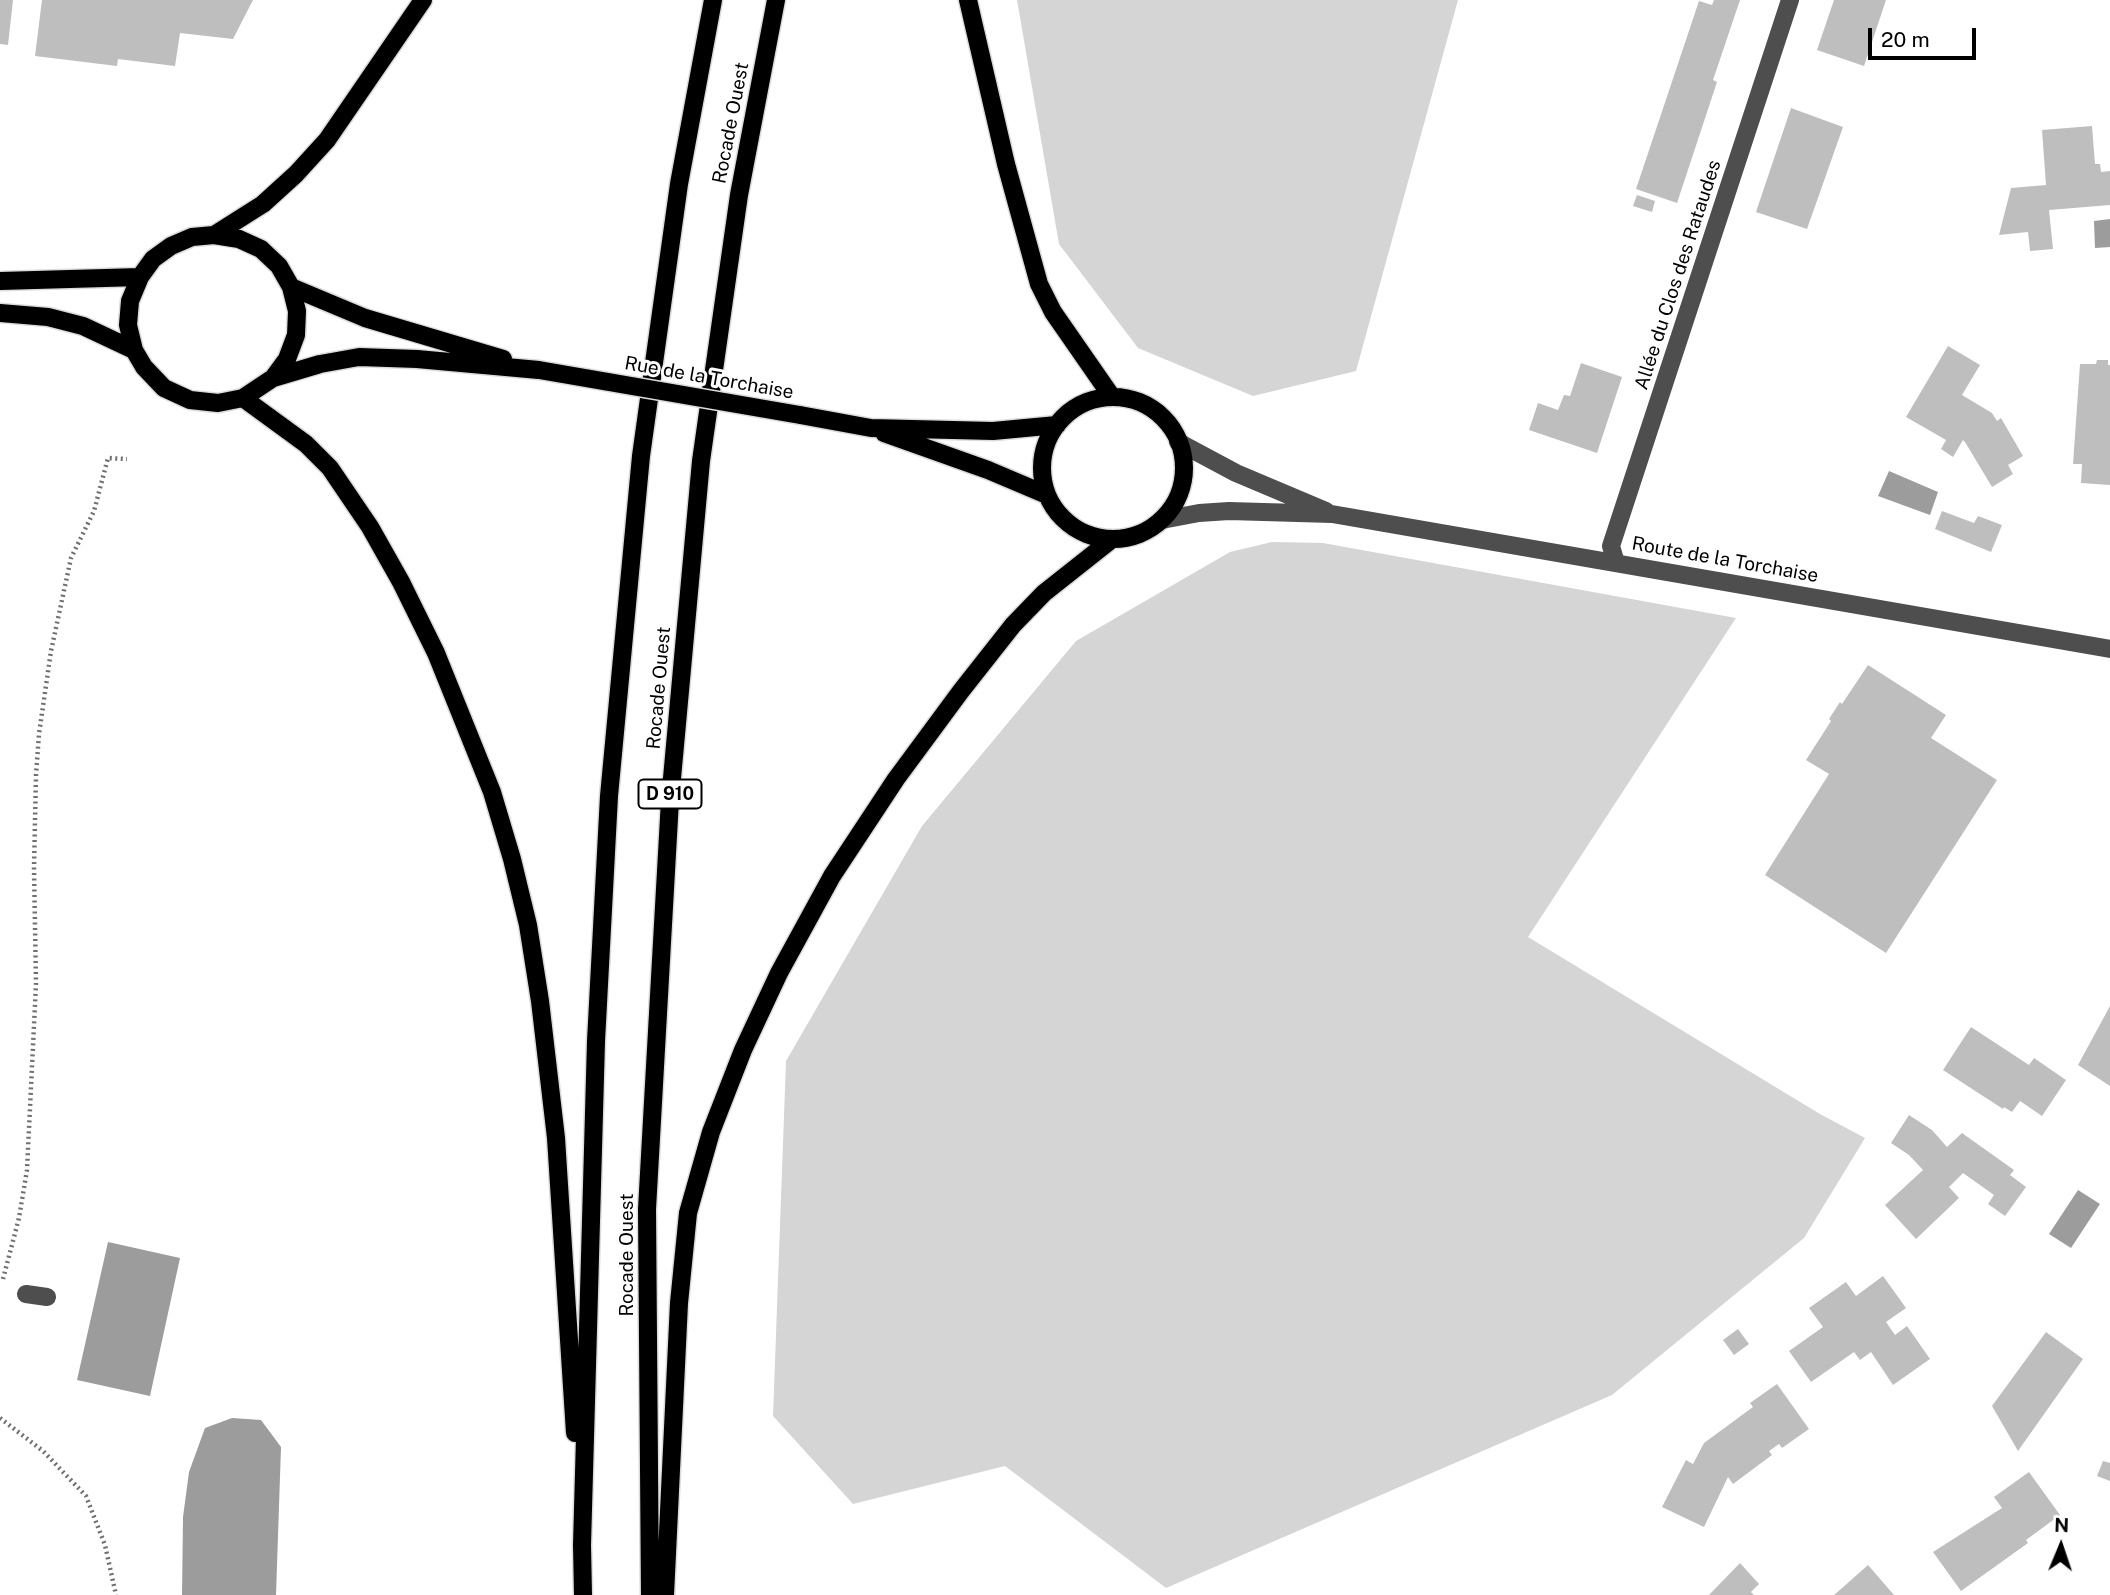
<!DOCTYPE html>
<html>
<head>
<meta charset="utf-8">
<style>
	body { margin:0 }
	#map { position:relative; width:2110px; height:1595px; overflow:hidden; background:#fff; font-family:"Public Sans",sans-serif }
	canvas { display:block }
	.north { position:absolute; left:2026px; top:1511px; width:70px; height:70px; -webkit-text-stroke:5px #fff; paint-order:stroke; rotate:2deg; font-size:19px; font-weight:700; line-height:28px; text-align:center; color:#000 }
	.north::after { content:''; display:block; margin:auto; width:24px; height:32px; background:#000; clip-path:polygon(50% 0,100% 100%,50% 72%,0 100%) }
	.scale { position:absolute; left:1868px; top:28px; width:108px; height:32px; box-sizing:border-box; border:4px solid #000; border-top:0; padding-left:9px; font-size:21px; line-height:24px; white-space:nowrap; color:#000; -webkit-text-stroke:5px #fff; paint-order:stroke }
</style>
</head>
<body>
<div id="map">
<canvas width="2110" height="1595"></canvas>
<div class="north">N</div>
<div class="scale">20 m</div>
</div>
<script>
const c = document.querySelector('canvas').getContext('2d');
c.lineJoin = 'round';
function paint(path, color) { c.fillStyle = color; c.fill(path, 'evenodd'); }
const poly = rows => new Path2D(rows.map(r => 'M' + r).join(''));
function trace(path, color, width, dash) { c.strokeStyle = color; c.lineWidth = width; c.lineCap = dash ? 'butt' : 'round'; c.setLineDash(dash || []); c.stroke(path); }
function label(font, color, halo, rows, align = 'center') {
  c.font = font + ' "Public Sans",sans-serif'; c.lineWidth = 6; c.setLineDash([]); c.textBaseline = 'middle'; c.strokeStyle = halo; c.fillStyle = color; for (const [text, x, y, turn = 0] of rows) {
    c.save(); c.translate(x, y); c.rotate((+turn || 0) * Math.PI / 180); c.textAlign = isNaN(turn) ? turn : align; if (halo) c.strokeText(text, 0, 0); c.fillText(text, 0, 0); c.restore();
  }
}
paint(poly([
	[1017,0,1458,0,1356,371,1253,396,1138,348,1059,244],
	[1272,542,1323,543,1736,618,1528,937,1820,1114,1865,1138,1804,1238,1612,1395,1166,1588,1005,1466,853,1504,773,1416,786,1061,922,826,1076,641,1230,552]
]), '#d5d5d5');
paint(poly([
	[2110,219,2110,247,2095,248,2094,221],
	[1889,471,1938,492,1930,515,1878,496],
	[2078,1190,2100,1204,2071,1248,2049,1234],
	[108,1242,180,1258,150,1396,77,1380],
	[232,1418,261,1420,281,1447,276,1595,182,1595,183,1517,189,1472,205,1428]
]), '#9c9c9c');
paint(poly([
	[0,0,13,0,8,45,0,44],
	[42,0,253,0,233,39,180,33,175,66,118,59,117,66,35,56],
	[1714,0,1740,0,1713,80,1717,82,1677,203,1636,189,1699,1,1712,5],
	[1834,0,1886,0,1864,66,1817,50],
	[1791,108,1843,127,1807,229,1756,212],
	[2092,126,2095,164,2100,164,2101,172,2110,171,2110,205,2049,210,2053,249,2030,251,2028,232,1999,235,2011,188,2046,185,2042,130],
	[1637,195,1655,201,1652,212,1633,206],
	[1948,346,1980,365,1962,395,1992,413,1997,421,2001,418,2023,456,2008,465,2013,474,1992,487,1965,442,1963,440,1953,457,1941,449,1946,440,1906,417],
	[2097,360,2108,360,2108,365,2110,365,2110,485,2081,483,2082,464,2073,464,2080,364,2096,364],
	[1581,363,1622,377,1597,453,1529,430,1538,403,1558,410,1564,395,1570,396],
	[1942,511,1974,523,1978,516,2002,525,1991,552,1935,529],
	[1868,665,1946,715,1931,738,1997,780,1886,953,1765,875,1829,774,1806,760,1831,721,1829,719,1840,702,1842,704],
	[2110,1006,2110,1086,2078,1065],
	[1971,1027,2029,1065,2034,1058,2066,1080,2042,1116,2020,1101,2012,1112,2004,1107,2003,1109,1943,1070],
	[1909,1115,1932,1130,1947,1147,1962,1133,2014,1170,2010,1175,2026,1187,2005,1216,1988,1204,1994,1195,1963,1173,1949,1187,1959,1198,1916,1239,1885,1205,1923,1170,1909,1155,1891,1143],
	[1883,1276,1906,1308,1886,1322,1895,1335,1907,1326,1930,1359,1893,1385,1871,1352,1860,1360,1854,1352,1811,1382,1789,1351,1823,1327,1809,1308,1846,1282,1856,1296],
	[1738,1329,1749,1344,1734,1355,1723,1340],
	[2046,1332,2083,1359,2018,1451,1992,1406],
	[1777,1384,1809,1429,1782,1448,1779,1444,1769,1451,1772,1455,1733,1484,1728,1477,1704,1527,1662,1507,1686,1460,1693,1464,1704,1443,1753,1407,1750,1403],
	[2103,1461,2110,1463,2110,1481,2097,1476],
	[2029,1472,2060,1515,2026,1540,2028,1543,1961,1591,1933,1552,2002,1508,1994,1497],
	[1740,1563,1759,1584,1751,1592,1754,1595,1709,1595],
	[1868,1565,1894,1595,1834,1595,1850,1581]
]), '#bebebe');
const major = poly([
	[968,0,1006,164,1039,284,1053,312,1112,397],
	[214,235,263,204,296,174,327,140,423,0],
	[0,281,140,277],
	[291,287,365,318,503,359],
	[0,313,48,317,83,326,134,350],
	[273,378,287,359,296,335,297,311,291,287,279,266,261,249,239,239,214,235,192,237,171,246,153,259,140,277,130,301,128,325,134,350,144,367,164,388,190,400,218,403,243,398,273,378,320,364,359,357,417,359,539,370],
	'1042 468a71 71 0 1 1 142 0a71 71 0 1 1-142 0Z',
	[243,398,306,444,330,468,370,527,401,582,436,653,492,792,512,859,528,925,540,1001,556,1138,575,1433],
	[800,415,871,428,993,431,1057,425],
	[884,433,988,470,1047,495],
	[583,1595,582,1545,596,1041,609,796,641,456,679,184,713,0],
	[650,1595,647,1209,670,800,701,461,739,195,776,0],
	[665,1595,679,1303,688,1213,711,1132,743,1050,779,973,832,876,896,779,961,691,1013,625,1044,593,1111,540]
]);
trace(major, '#dbdbdb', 21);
trace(poly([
	[3,1279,19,1218,27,1170,36,984,34,868,36,775,39,734,51,651,71,558,94,511,108,458,127,459],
	[0,1418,43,1451,86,1496,105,1545,116,1595]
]), '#707070', 4.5, [2, 3.5]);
trace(poly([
	[1178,442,1236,473,1326,511],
	[1162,520,1199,513,1229,511,1332,514,2110,649],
	[1616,563,1611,546,1790,0],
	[26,1294,47,1297]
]), '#4e4e4e', 18);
trace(major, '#000', 18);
const majorBridge = poly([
	[539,370,800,415]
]);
trace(majorBridge, '#dbdbdb', 21, []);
trace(majorBridge, '#000', 18);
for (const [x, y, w] of [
	[670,794,63]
]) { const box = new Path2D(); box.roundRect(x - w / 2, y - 14.5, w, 29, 5); c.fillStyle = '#fff'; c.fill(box); trace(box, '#000', 2); }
label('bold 18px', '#000', null, [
	["D 910",670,794]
]);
label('19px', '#000', '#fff', [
	["Rocade Ouest",731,123,-79],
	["Allée du Clos des Rataudes",1678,275,-72],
	["Rue de la Torchaise",709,378,10],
	["Route de la Torchaise",1725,560,10],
	["Rocade Ouest",659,688,-85],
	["Rocade Ouest",627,1255,-90]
]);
</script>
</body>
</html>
